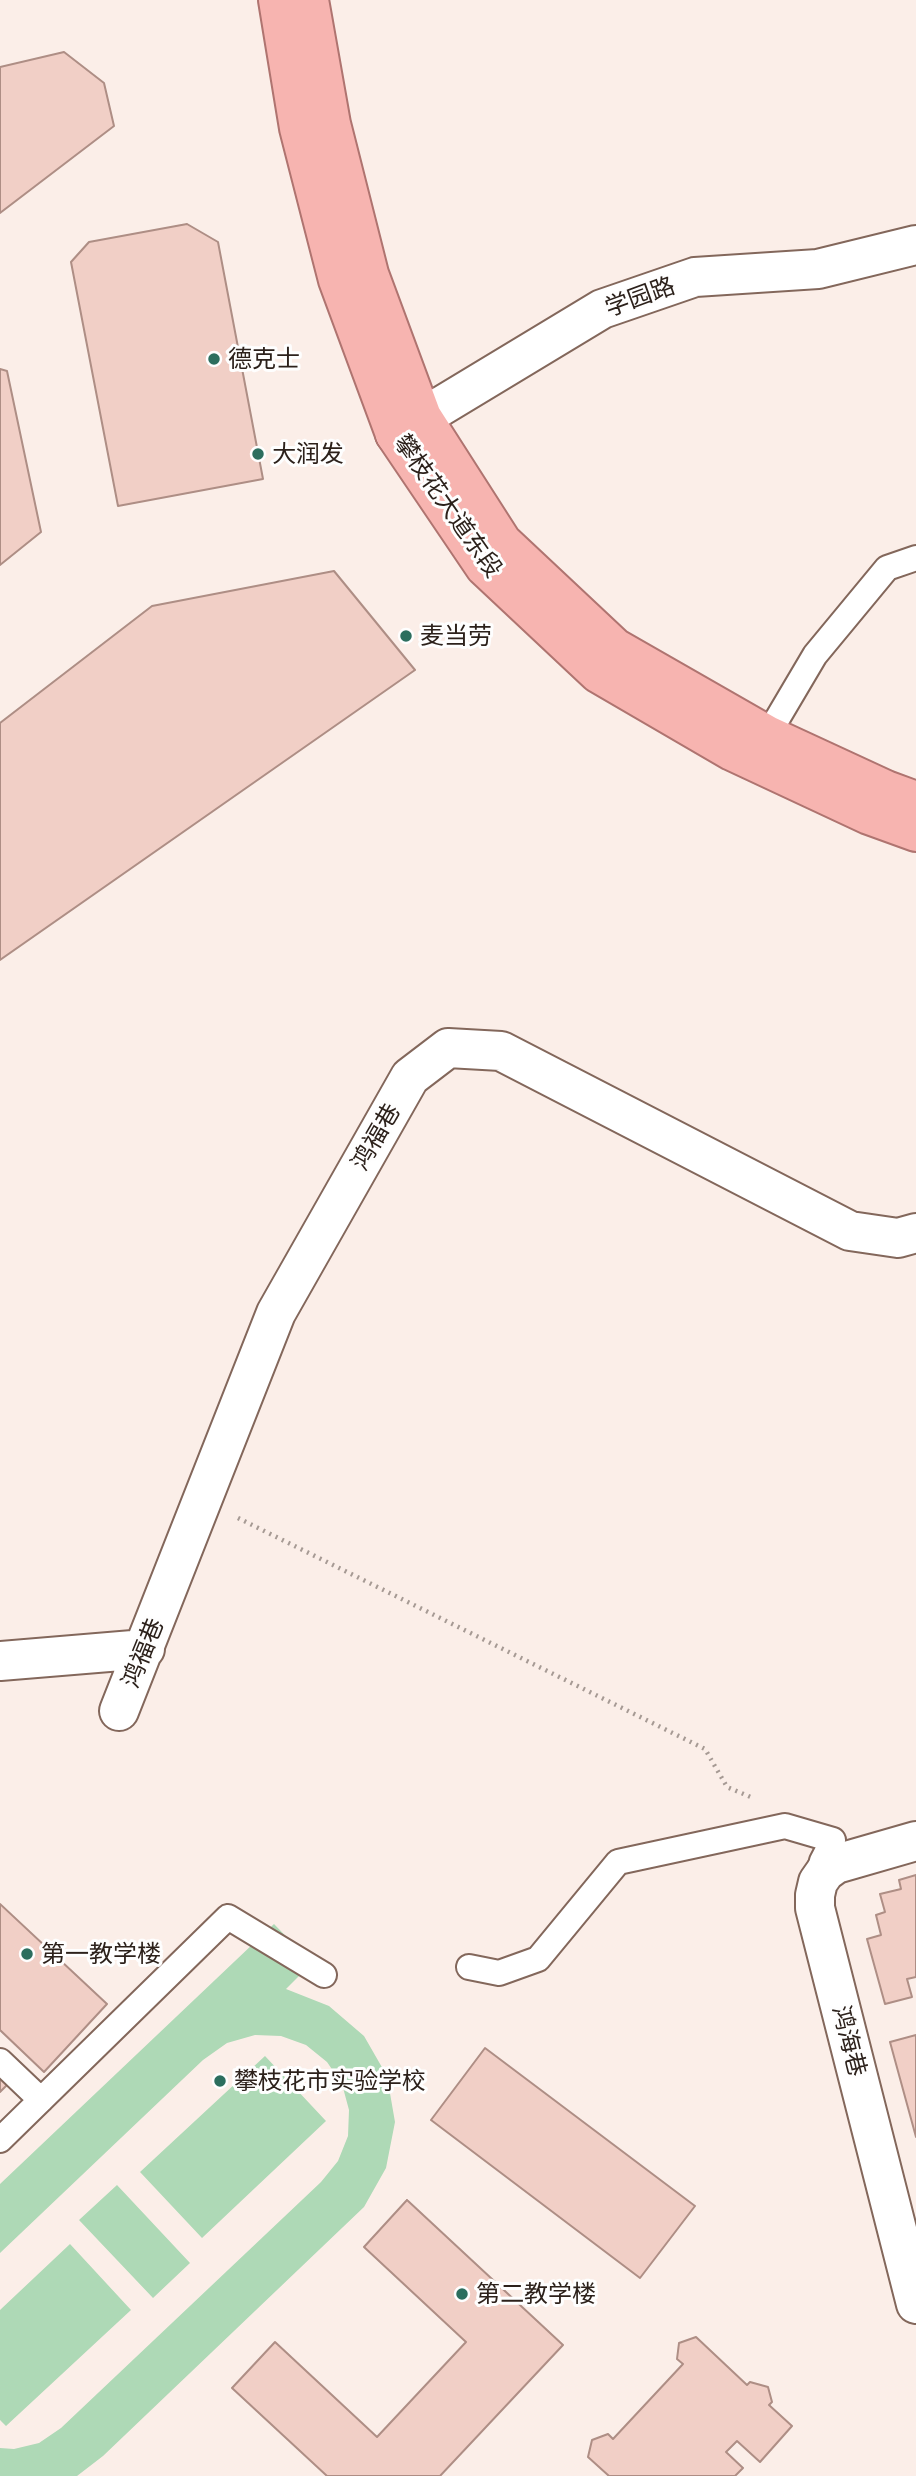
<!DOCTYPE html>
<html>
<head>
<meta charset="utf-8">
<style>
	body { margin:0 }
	canvas { display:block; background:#fbeee8 }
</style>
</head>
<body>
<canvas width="916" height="2476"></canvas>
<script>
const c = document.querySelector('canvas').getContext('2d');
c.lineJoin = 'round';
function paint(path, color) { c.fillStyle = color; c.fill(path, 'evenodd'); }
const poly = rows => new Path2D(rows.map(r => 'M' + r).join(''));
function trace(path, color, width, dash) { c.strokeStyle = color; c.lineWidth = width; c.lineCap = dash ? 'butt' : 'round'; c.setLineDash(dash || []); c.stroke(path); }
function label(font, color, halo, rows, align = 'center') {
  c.font = font + ' Lato,"Noto Sans SC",sans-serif'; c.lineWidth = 6; c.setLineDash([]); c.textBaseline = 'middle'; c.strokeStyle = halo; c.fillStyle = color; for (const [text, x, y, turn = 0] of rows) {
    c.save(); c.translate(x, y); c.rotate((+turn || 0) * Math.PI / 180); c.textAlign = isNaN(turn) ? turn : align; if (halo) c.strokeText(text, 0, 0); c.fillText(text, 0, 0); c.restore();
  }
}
paint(poly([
	[274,1924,312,1963,286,1989,329,2006,364,2036,387,2076,395,2122,386,2168,364,2207,103,2456,77,2476,0,2476,0,2448,14,2449,39,2443,61,2428,321,2182,338,2161,348,2136,349,2110,342,2084,327,2062,306,2045,281,2036,255,2035,227,2043,203,2060,0,2253,0,2184],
	[265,2056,326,2121,202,2238,140,2172],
	[117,2185,190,2263,153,2298,79,2220],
	[70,2244,131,2310,6,2426,0,2420,0,2310]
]), '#aed9b6');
const building = poly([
	[64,52,104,83,114,126,0,213,0,67,64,52],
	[187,224,218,242,263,479,118,506,71,262,89,242,187,224],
	[0,369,7,371,41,532,0,565,0,369],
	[334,571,415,670,0,960,0,723,152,606,334,571],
	[916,1875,916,1977,907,1979,912,1997,885,2004,867,1939,881,1935,876,1915,885,1912,880,1894,901,1889,899,1880,916,1875],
	[0,1904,107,2004,44,2072,0,2030,0,1904],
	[916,2035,916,2137,890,2042,916,2035],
	[485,2048,695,2206,640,2278,431,2120,485,2048],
	[0,2073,10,2082,0,2092,0,2073],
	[407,2200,563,2345,440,2476,327,2476,232,2388,275,2342,377,2437,466,2342,364,2247,407,2200],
	[696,2337,747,2385,750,2382,768,2387,772,2402,769,2405,792,2426,760,2462,737,2441,726,2452,743,2468,735,2476,609,2476,588,2457,592,2440,608,2434,613,2439,683,2364,677,2359,679,2343,696,2337]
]);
paint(building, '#f1cfc6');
trace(building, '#ae8e85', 2);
const service = poly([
	[760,748,815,655,887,568,916,558],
	[469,1967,499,1973,538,1959,618,1862,785,1826,833,1840,822,1861,818,1877],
	[0,2061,41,2100],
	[0,2140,228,1917,324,1975]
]);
const minor = poly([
	[395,434,602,309,695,277,818,269,916,245],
	[0,1661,145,1649],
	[119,1711,276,1313,410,1077,448,1048,501,1051,850,1231,898,1238,916,1233],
	[916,1841,836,1864,825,1872,818,1882,815,1895,815,1908,916,2304]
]);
const trunk = poly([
	[278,0,299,128,338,280,395,434,485,567,598,673,732,751,869,815,916,832],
	[309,0,331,124,369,274,422,417,502,542,615,648,767,735,886,790,916,801]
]);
trace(service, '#83675b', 28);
trace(minor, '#83675b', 42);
trace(trunk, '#af7470', 42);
trace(poly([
	[238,1518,705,1749,727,1787,753,1798]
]), '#a69a94', 4.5, [2, 5]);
trace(service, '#fff', 24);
trace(minor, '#fff', 38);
trace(trunk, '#f7b4b0', 38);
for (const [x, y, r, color] of [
	[214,359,7,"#2c6e5e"],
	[258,454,7,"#2c6e5e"],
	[406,636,7,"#2c6e5e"],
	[27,1954,7,"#2c6e5e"],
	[220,2081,7,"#2c6e5e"],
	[462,2294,7,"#2c6e5e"]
]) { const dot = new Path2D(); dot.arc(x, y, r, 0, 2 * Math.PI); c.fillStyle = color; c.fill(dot); trace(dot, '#fefefe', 2.5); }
label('24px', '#2c211b', '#fefefe', [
	["学园路",640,297,-20],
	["攀枝花大道东段",448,506,55],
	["鸿福巷",376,1137,-60],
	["鸿福巷",143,1653,-68],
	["鸿海巷",849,2041,76]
]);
label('24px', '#2c211b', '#fefefe', [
	["德克士",228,359],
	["大润发",272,454],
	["麦当劳",420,636],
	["第一教学楼",41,1954],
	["攀枝花市实验学校",234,2081],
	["第二教学楼",476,2294]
], 'left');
</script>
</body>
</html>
